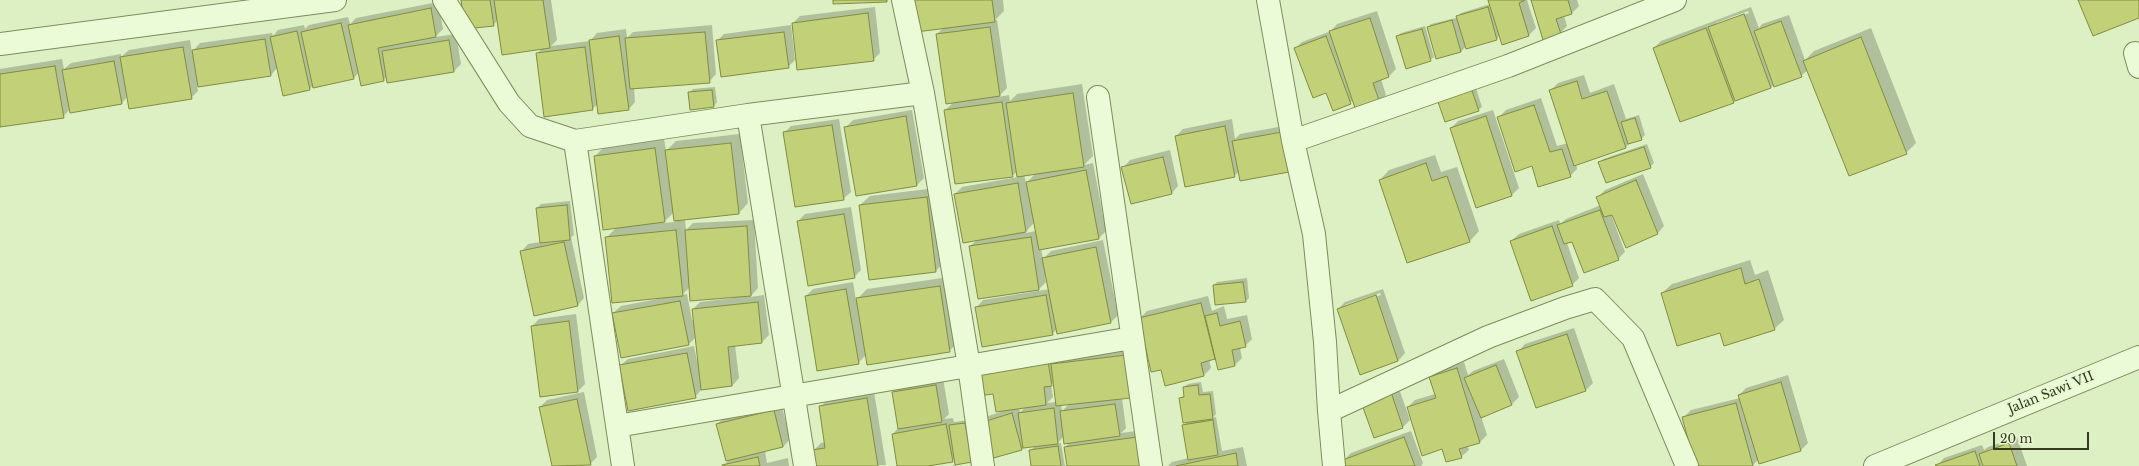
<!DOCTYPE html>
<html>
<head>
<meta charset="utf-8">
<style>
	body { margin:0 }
	#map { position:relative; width:2139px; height:466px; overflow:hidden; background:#dcf0c3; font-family:"Libre Baskerville",serif }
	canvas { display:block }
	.scale { position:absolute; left:1993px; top:432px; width:96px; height:18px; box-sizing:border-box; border:2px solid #343b1e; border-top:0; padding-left:5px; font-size:12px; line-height:14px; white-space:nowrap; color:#343b1e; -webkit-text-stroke:3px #e7f7d3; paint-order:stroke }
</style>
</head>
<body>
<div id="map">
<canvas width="2139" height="466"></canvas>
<div class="scale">20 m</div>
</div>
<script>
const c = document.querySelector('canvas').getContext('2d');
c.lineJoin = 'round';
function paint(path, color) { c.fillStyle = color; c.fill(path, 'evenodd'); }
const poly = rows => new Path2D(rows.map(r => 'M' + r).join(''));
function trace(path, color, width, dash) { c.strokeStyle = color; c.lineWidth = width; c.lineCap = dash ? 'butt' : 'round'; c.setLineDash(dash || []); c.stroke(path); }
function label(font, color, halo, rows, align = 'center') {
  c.font = font + ' "Libre Baskerville",serif'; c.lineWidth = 3; c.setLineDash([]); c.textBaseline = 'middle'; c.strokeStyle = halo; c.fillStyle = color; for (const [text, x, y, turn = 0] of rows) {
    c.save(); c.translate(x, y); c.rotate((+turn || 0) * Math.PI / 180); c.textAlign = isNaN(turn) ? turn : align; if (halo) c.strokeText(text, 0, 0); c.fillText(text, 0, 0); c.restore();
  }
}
paint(poly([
	[462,0,551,0,557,40,551,46,590,41,597,33,626,29,627,38,633,32,712,25,716,74,709,82,634,88,635,102,628,110,598,104,592,109,537,54,542,48,498,20,493,25],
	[913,0,1003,0,1004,11,995,20,997,20,1007,88,998,97,1009,95,1010,101,1017,94,1082,84,1093,156,1084,165,1093,163,1106,231,1099,238,1041,249,1043,259,1051,251,1103,240,1118,315,1111,322,1057,329,1052,334,976,308,983,300,1050,289,1047,276,1045,276,1046,282,1039,289,978,298,970,246,977,240,955,194,962,187,1018,177,1018,171,1012,176,945,110,954,102,937,34,944,27],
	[1036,173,1026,183,1024,174],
	[1035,222,1036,231,1025,233,1030,227],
	[1489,0,1527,0,1536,28,1529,35,1500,35,1497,39,1466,46,1461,52,1428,27,1431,24,1456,18,1461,13,1490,4],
	[1532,0,1577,0,1579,6,1572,13,1564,16,1567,26,1560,33],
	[438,2,443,29,435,37,456,34,461,64,454,71,387,76,384,80,359,72,354,78,313,85,310,89,284,94,278,67,271,75,197,86,198,91,191,98,128,96,121,104,70,109,63,117,0,126,0,69,62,59,64,69,71,63,121,54,121,57,129,50,190,40,192,52,200,43,272,33,273,36,278,30,304,25,305,29,309,25,348,17,350,24,356,18],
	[875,7,880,53,873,60,793,23,800,16],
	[1751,7,1759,28,1762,24,1789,15,1805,60,1814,51,1871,28,1916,143,1906,153,1808,70,1801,76,1774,84,1771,88,1733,102,1654,48,1661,41],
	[1748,11,1749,13,1716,25,1716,23],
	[1377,11,1396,69,1389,76,1381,79,1386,95,1379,102,1354,100,1334,109,1327,92,1295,49,1302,42,1331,31,1337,24],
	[791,25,795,60,788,67,717,41,724,34],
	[1425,26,1434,57,1430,60,1397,36,1401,33],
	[1584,75,1590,93,1614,84,1626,119,1639,115,1645,135,1641,139,1631,142,1626,147,1576,164,1577,169,1570,176,1532,165,1499,117,1506,110,1541,98,1557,146,1568,143,1551,90,1558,83],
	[1475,85,1482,107,1478,110,1446,121],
	[715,87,717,102,714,106,689,93,693,89],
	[912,110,924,178,917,185,846,127,853,120],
	[1493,110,1519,188,1511,196,1451,128,1458,121],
	[839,119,851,192,843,199,784,133,791,126],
	[1232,119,1235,139,1240,134,1289,125,1234,176,1176,136,1183,129],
	[740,134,748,203,739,213,685,219,686,230,693,223,754,220,758,288,750,297,764,295,769,335,762,342,735,345,739,378,732,386,702,389,695,397,620,366,628,359,694,346,697,361,699,361,696,337,688,345,613,313,621,306,663,298,606,238,616,228,595,156,604,147,664,139,666,151,676,141],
	[674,212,675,222,663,223],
	[690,287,734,297,734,298,700,302,693,309,694,320,692,320,687,294,682,295],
	[1647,144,1654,163,1650,167,1600,162,1603,159],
	[1170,150,1178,186,1171,194,1123,168,1130,160],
	[1435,155,1441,172,1457,167,1479,231,1470,241,1408,262,1380,180,1389,170],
	[1643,174,1664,226,1657,234,1611,214,1625,252,1618,259,1573,241,1567,243,1579,278,1572,285,1511,241,1519,234,1559,220,1560,224,1566,219,1601,205,1598,197,1605,190],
	[936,188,945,261,936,271,860,205,870,196],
	[570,201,574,235,571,237,584,298,577,306,521,252,528,244,541,242,537,208,541,204],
	[851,207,861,270,854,277,798,221,805,214],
	[1750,260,1755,275,1768,270,1784,320,1774,329,1720,332,1662,293,1672,284],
	[949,277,959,342,949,351,866,355,858,363,806,296,813,289,853,282,856,300,867,289],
	[1247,278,1249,298,1246,301,1214,285,1217,282],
	[1383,289,1405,353,1398,361,1360,373,1338,309,1345,302],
	[1380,293,1381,295,1345,307,1345,305],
	[1208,296,1212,311,1224,306,1227,319,1247,315,1252,339,1245,346,1240,348,1242,358,1235,365,1218,368,1216,358,1209,360,1211,368,1204,375,1162,369,1140,318,1147,311],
	[576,314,585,384,578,391,532,326,539,319],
	[1574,328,1593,383,1586,390,1518,352,1525,344],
	[1133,348,1122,398,1126,428,1121,433,1144,430,1149,465,1068,466,1065,447,1070,442,1064,436,1057,444,1061,443,1065,466,1032,466,1030,451,1035,446,1022,449,981,423,988,416,1004,411,975,366],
	[1054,382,1056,402,1047,403,1053,397,1051,385],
	[1061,404,1069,404,1062,411],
	[1026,407,1020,412,1019,408],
	[1504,359,1519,397,1512,404,1481,416,1487,435,1480,442,1467,446,1469,450,1461,457,1443,448,1408,407,1415,400,1435,394,1430,378,1438,371,1464,362,1468,375,1473,371],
	[1788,375,1808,443,1801,450,1759,463,1758,460,1752,466,1683,418,1691,410,1740,398,1739,395,1746,388],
	[943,378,949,414,944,419,953,418,954,422,969,420,975,457,956,463,956,466,951,466,956,465,955,458,952,461,922,466,898,466,893,434,898,428,893,392,900,385],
	[1201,382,1203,392,1213,391,1216,414,1212,418,1216,417,1222,451,1243,447,1247,466,1168,466,1172,462,1189,458,1183,426,1187,422,1180,398,1185,395,1184,387,1188,384],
	[1398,386,1410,420,1403,427,1374,436,1363,403],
	[584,392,597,457,590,464,582,466,553,466,540,407,547,400],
	[874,392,886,465,816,466,814,450,821,443,825,442,820,407,827,400],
	[781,403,790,439,783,447,765,451,767,463,788,458,789,466,723,466,730,459,717,424,725,417],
	[1411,431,1423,463,1421,466,1346,466,1344,460,1351,453],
	[2017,437,2027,466,1937,466,1944,458,1982,445,1984,450,1988,447]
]), '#0003');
const building = poly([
	[461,0,490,0,494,26,465,29,461,0],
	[494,0,543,0,550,48,502,55,494,0],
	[833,0,887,0,887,2,833,4,833,0],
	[912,0,992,0,995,22,916,32,912,0],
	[1488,0,1525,0,1519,3,1529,36,1502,45,1488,0],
	[1531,0,1568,0,1572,14,1556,19,1561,34,1543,40,1531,0],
	[2078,0,2139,0,2139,18,2093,36,2078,0],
	[1488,7,1497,40,1466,49,1456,16,1488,7],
	[431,8,436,37,378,48,384,81,361,86,348,25,431,8],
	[868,13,874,61,797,70,792,23,868,13],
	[1744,14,1771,88,1735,101,1708,27,1744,14],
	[1370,18,1389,77,1373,83,1380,103,1356,111,1329,31,1370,18],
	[1452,20,1461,52,1436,59,1427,27,1452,20],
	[1781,21,1802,77,1774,87,1754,31,1781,21],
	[341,23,354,79,313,88,301,32,341,23],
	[990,27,1000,96,946,104,936,34,990,27],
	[1706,28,1734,103,1680,122,1653,48,1706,28],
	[1422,29,1431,61,1406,69,1396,36,1422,29],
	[297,31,310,90,283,96,270,37,297,31],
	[705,32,710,83,630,89,625,38,705,32],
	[784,32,789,68,721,77,716,40,784,32],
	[619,36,629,110,598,114,589,40,619,36],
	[1326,36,1351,104,1333,111,1326,93,1313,98,1294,48,1326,36],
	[1861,37,1907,154,1849,176,1803,61,1861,37],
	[265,39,271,76,198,87,192,50,265,39],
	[449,40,454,72,387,83,382,51,449,40],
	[183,47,192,99,129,109,120,57,183,47],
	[585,47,593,110,544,117,536,53,585,47],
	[114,61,122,104,70,113,62,70,114,61],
	[55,66,64,118,0,127,0,74,55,66],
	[1577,81,1582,99,1607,91,1626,148,1574,166,1549,90,1577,81],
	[1471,88,1479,111,1445,122,1437,99,1471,88],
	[712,90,714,107,690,110,688,92,712,90],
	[1073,93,1084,167,1017,177,1006,103,1073,93],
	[1002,102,1013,177,955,184,944,110,1002,102],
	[1534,105,1550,152,1562,149,1571,177,1538,187,1532,166,1515,172,1497,117,1534,105],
	[906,116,917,186,856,196,844,127,906,116],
	[1486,116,1512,196,1476,208,1450,128,1486,116],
	[1635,118,1642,140,1628,144,1621,122,1635,118],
	[832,125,844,200,795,207,783,132,832,125],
	[1225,126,1235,177,1185,187,1175,136,1225,126],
	[1282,132,1289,172,1240,181,1232,141,1282,132],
	[731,143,739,214,674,221,665,150,731,143],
	[1644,147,1651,168,1606,183,1598,162,1644,147],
	[655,148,665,222,603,230,594,156,655,148],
	[1163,157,1172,194,1131,204,1121,167,1163,157],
	[1426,163,1432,181,1447,176,1470,242,1407,263,1379,180,1426,163],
	[1086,170,1099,239,1039,250,1026,182,1086,170],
	[1636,180,1658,234,1626,248,1612,215,1604,217,1596,197,1636,180],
	[1018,183,1026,232,963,243,954,194,1018,183],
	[927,197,936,272,869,280,859,205,927,197],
	[567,205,570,240,540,243,536,208,567,205],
	[1600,210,1619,260,1584,273,1572,242,1564,244,1557,225,1600,210],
	[844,214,855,278,808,286,797,221,844,214],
	[747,226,751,296,690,301,685,230,747,226],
	[1552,226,1573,286,1531,301,1510,241,1552,226],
	[676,230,683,296,612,303,605,237,676,230],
	[1031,237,1039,290,978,299,969,246,1031,237],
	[564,242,578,306,534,316,520,251,564,242],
	[1096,247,1111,323,1057,334,1042,258,1096,247],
	[1741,268,1745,284,1759,279,1775,330,1724,346,1720,333,1677,346,1661,293,1741,268],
	[1243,282,1246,302,1215,305,1213,285,1243,282],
	[940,286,950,352,867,365,856,298,940,286],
	[846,289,859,364,817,371,805,296,846,289],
	[1046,295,1053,335,982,347,975,307,1046,295],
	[1376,295,1398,361,1360,375,1337,309,1376,295],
	[680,301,689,345,621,358,612,313,680,301],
	[758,302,762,343,728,347,732,386,701,390,692,309,758,302],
	[1201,303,1215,359,1201,363,1204,376,1165,386,1161,370,1151,372,1139,318,1201,303],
	[1217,313,1220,326,1240,321,1246,347,1232,350,1235,366,1218,370,1205,316,1217,313],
	[569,321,578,392,540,397,531,326,569,321],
	[1567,334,1586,391,1536,408,1516,351,1567,334],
	[687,353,696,398,628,411,619,365,687,353],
	[1047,355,1052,386,1044,387,1046,405,996,412,993,394,978,396,974,365,1047,355],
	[1126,355,1131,398,1056,406,1051,364,1126,355],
	[1496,365,1512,405,1481,418,1464,378,1496,365],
	[1457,368,1480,443,1459,449,1462,458,1446,462,1442,449,1422,456,1407,407,1436,398,1429,377,1457,368],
	[1781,382,1801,451,1759,464,1738,395,1781,382],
	[936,385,942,422,898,429,892,392,936,385],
	[1198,385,1199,395,1210,394,1213,419,1183,423,1179,398,1184,397,1183,387,1198,385],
	[1391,392,1403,428,1374,438,1361,402,1391,392],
	[867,398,878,466,815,466,812,450,825,448,819,406,867,398],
	[577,399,591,465,552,466,539,407,577,399],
	[1736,403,1753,466,1695,466,1682,417,1736,403],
	[1115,404,1120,436,1064,444,1060,411,1115,404],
	[1054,408,1058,444,1023,448,1018,413,1054,408],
	[774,410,783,447,726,461,716,424,774,410],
	[1012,413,1022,450,990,459,980,423,1012,413],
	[1213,420,1218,455,1188,460,1182,425,1213,420],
	[965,423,972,462,955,465,949,425,965,423],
	[946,424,953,462,928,466,897,466,892,434,946,424],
	[1137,437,1141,466,1067,466,1064,447,1137,437],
	[1404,437,1415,466,1345,466,1343,460,1404,437],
	[2009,443,2017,466,1983,466,1979,454,2009,443],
	[1058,446,1061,466,1031,466,1029,450,1058,446],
	[1975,451,1980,466,1936,466,1935,465,1975,451],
	[1236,453,1238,466,1176,466,1236,453],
	[758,457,760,466,722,466,722,465,758,457]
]);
paint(building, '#c2d177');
trace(building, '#818c3d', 1);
const street = poly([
	[444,0,509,103,530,126,575,141,748,115,923,93],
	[903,0,923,93,969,366,983,466],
	[1268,0,1293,141,1314,234,1325,342,1329,411,1334,466],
	[0,44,335,0],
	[2135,53,2139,67],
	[1098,97,1151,466],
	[748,115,805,466],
	[575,141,623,466],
	[1293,141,1508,66,1675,0],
	[1329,411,1488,337,1565,308,1595,299,1633,338,1687,466],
	[617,426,1132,338],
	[1875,466,2139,357]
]);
trace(street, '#7e8c59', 24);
trace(street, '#ebfbd7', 22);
label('13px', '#343b1e', '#e7f7d3', [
	["Jalan Sawi VII",2051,393,-22]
]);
</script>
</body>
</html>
